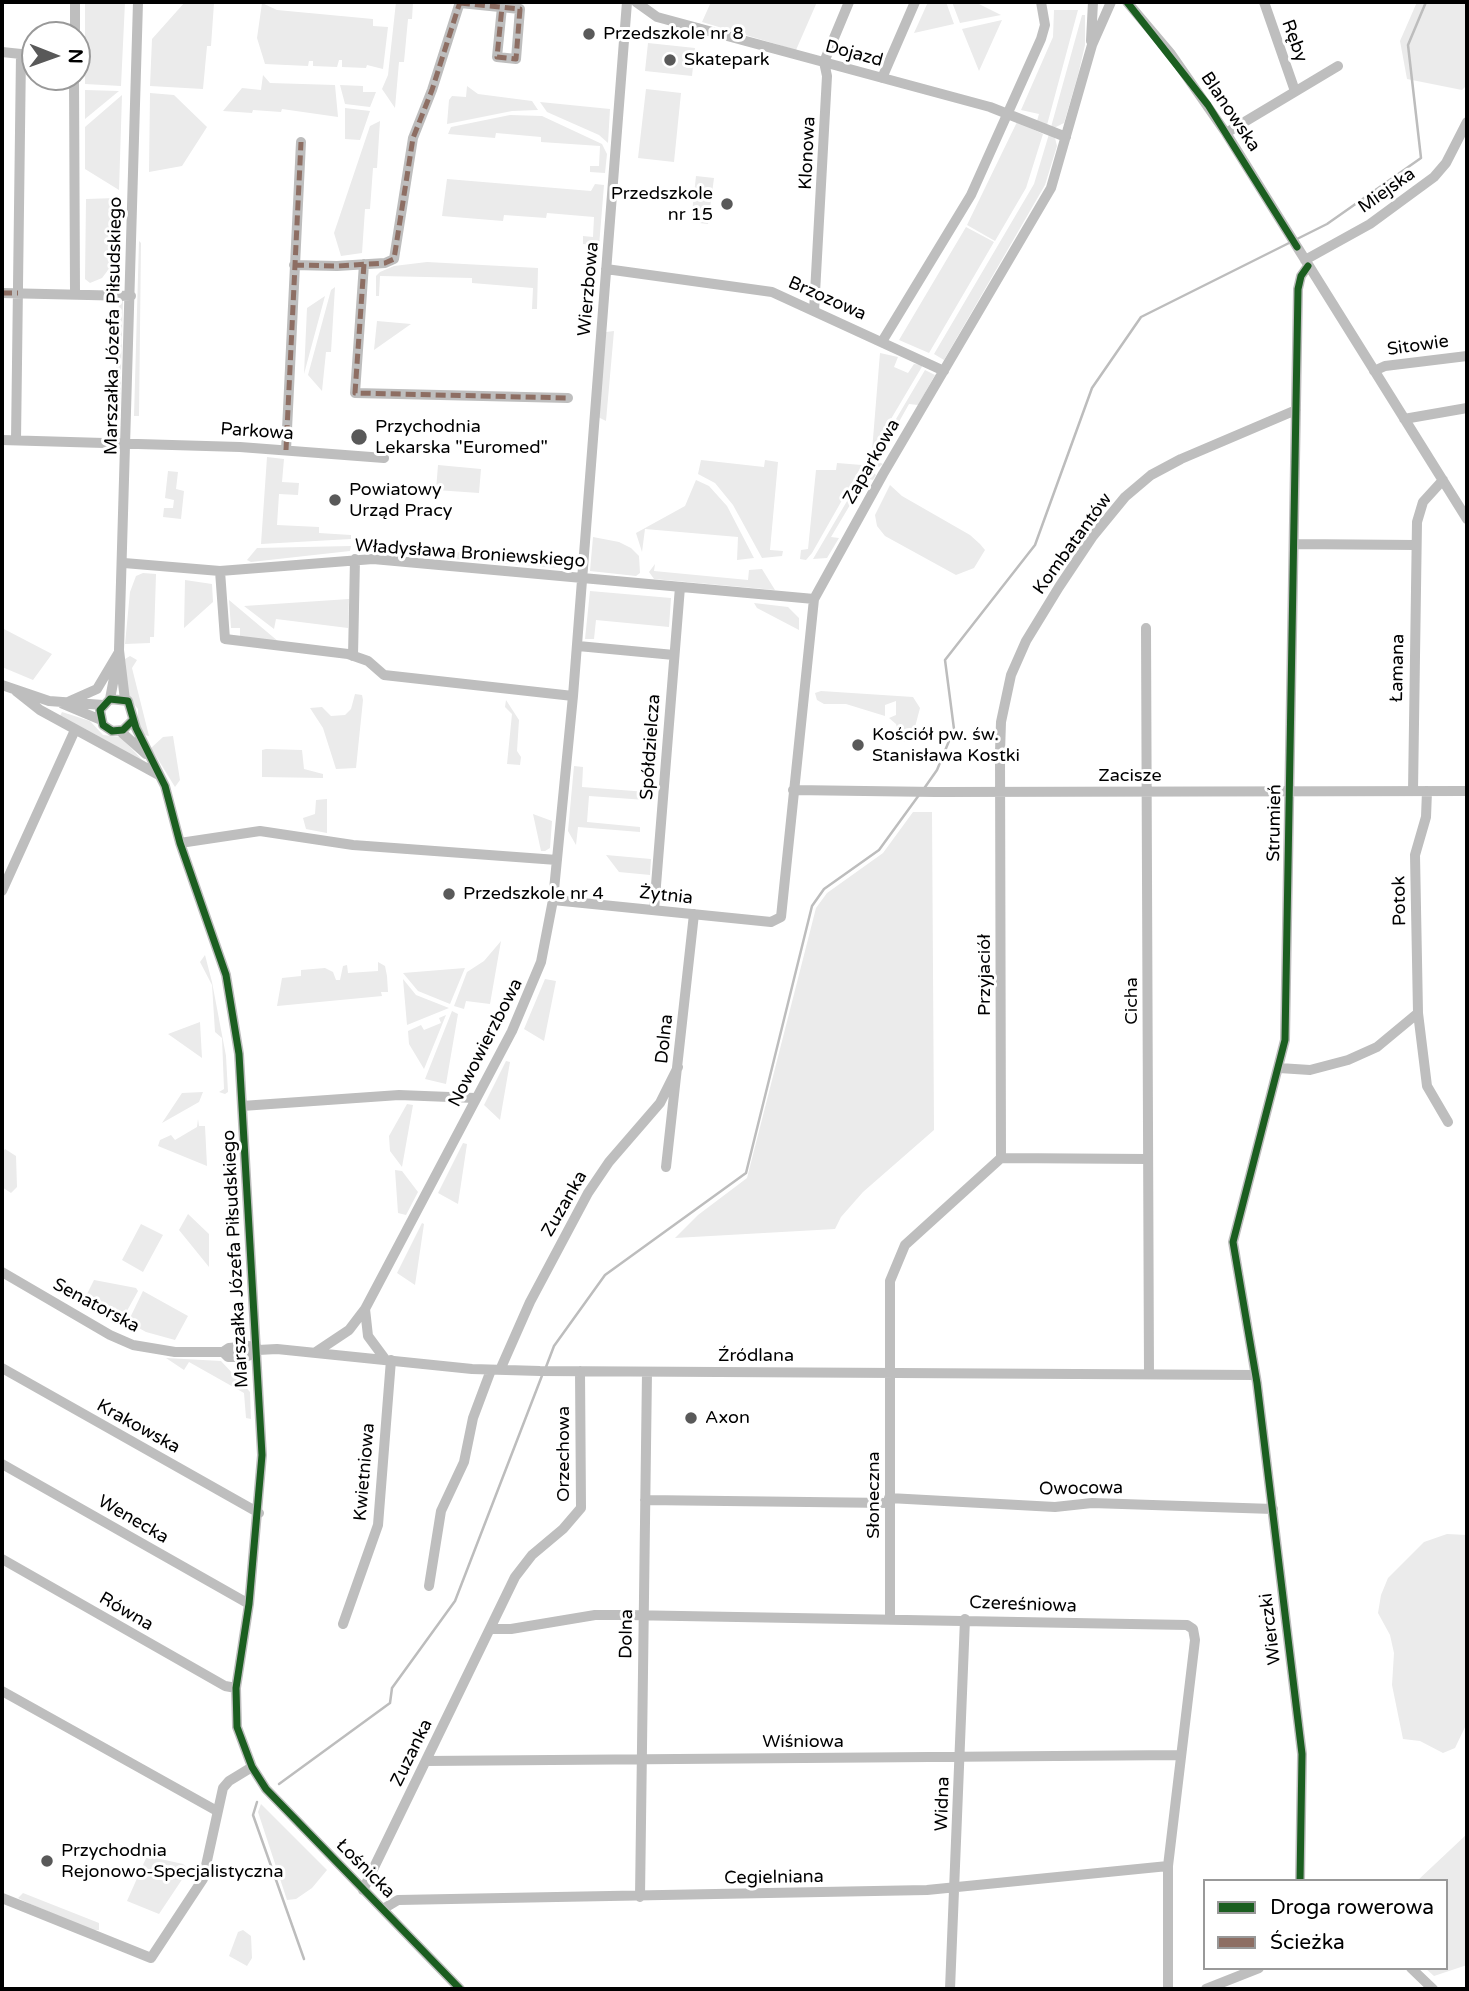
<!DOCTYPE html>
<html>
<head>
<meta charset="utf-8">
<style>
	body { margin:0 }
	#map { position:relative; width:1469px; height:1991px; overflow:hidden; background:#fff; font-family:"Varela Round",sans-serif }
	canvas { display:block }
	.frame { position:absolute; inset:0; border:4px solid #000; pointer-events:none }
	.legend { position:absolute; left:1203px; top:1879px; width:245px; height:91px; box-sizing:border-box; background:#fff; border:2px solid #999; margin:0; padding:9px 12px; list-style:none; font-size:21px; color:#000 }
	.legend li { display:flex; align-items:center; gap:14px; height:35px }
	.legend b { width:35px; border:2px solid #999 }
	.north { position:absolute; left:21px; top:21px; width:70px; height:70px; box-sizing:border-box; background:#fff; border:2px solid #999; border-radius:50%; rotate:91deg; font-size:19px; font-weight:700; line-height:28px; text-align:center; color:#000 }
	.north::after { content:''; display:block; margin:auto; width:24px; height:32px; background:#595959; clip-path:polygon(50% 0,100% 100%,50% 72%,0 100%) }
</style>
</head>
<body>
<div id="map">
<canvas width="1469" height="1991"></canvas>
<div class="frame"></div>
<ul class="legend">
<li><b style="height:9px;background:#1b5e20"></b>Droga rowerowa</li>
<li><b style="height:9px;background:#8d6e63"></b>Ścieżka</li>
</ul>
<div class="north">N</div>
</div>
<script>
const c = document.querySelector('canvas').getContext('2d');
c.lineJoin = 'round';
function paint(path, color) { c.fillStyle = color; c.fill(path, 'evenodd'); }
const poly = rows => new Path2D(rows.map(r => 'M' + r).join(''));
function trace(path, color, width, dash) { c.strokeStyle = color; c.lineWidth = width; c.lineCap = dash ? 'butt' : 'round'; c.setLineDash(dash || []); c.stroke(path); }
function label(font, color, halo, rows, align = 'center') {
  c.font = font + ' "Varela Round",sans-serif'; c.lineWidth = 6; c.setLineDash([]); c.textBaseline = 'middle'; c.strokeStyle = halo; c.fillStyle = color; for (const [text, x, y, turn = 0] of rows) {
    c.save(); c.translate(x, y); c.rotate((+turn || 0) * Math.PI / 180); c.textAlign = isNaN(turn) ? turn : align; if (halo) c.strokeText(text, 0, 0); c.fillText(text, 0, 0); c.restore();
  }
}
paint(poly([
	[85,2,125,2,121,86,85,84],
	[185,2,218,2,214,3,211,46,207,46,203,89,150,86,152,39],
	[396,2,413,2,412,19,408,19,404,62,399,62,395,108,382,89,388,75],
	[711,2,817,2,796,50,702,22],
	[928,2,946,2,954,24,914,33],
	[952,2,975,2,1001,15,960,23],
	[1417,2,1467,2,1467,85,1462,90,1407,79,1400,41],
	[262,3,277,10,373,19,373,26,388,27,383,69,367,65,366,68,342,67,342,60,339,60,337,67,313,66,313,61,309,61,308,66,265,64,257,38],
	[1054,10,1078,10,1047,125,1037,121,1039,114,1021,110,1053,37],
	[1082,15,1085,15,1085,45,1078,75,1064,123,1054,128,1051,127],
	[1002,20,979,71,962,29],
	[648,43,695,48,692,76,645,71],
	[263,75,270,83,335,85,338,117,282,109,281,112,253,110,252,113,223,111,242,88,261,90],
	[340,85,363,86,363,92,376,92,370,107,345,104],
	[467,86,478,94,532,101,538,110,512,111,447,124,449,100,452,96,466,97],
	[646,89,681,93,674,162,638,158],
	[85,90,119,91,85,119],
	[150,93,174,95,207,127,182,166,149,172],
	[122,95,119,190,85,169,85,127],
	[540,102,610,109,608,143,599,135,547,112],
	[345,108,370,111,360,140,345,139],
	[510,115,542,116,602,144,607,154,605,173,590,172,590,166,599,166,600,146,541,142,541,137,496,133,495,138,448,134,451,127],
	[380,121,377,168,373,168,370,209,365,209,362,253,341,256,334,233,370,126],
	[1017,122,1043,134,1026,188,995,241,967,225],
	[1049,134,1055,138,1057,146,1045,185,944,360,934,354,1034,184],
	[696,176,714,178,708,224,691,222],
	[447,179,591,191,595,184,604,185,599,246,583,244,583,236,593,237,594,217,547,213,546,218,504,215,503,221,442,216],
	[116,198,115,261,102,278,90,283,85,279,86,199],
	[966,227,994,242,929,353,899,340],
	[139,241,141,243,139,416,134,416],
	[427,262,538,268,537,309,532,309,533,288,472,283,472,278,380,276,379,296,376,296,376,276,380,272,394,266],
	[335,287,331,352,326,352,322,391,308,375,331,290],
	[325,296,304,374,307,308],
	[119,299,123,300,120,413,114,409],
	[377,321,411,324,374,350],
	[614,331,606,421,598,417,606,332],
	[880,353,898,357,894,367,908,373,914,364,923,365,872,451],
	[925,370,935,375,918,405,909,404,877,461,883,464,879,467,870,463],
	[267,457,284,459,282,482,299,483,298,495,279,494,277,525,319,527,319,533,351,535,351,539,261,544],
	[701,460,764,467,765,460,778,462,770,550,783,551,782,556,762,558,733,505,715,483,698,474],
	[837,463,862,465,812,553,806,560,800,559,801,550,808,549,816,470,836,470],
	[438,465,481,469,479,493,436,490],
	[867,467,876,475,873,480,866,478,831,537,839,538,827,558,813,559],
	[168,471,178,472,176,489,184,491,181,519,163,517,164,508,173,508,174,500,165,498],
	[696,480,709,486,727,506,754,558,737,560,738,537,645,529,642,552,636,533,685,506],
	[890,485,902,496,970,535,980,544,985,550,974,568,956,575,885,536,877,526,875,515],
	[593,537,619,542,631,548,639,556,640,573,636,576,590,571],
	[360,545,549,559,559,568,359,551],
	[351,546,350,551,251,562,247,560,257,548],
	[655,564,654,571,748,580,749,570,762,569,775,590,654,579,649,572],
	[143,573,156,574,154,637,150,637,150,643,125,644,130,592,136,576],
	[185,580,212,584,213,602,184,628],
	[590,591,671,598,669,627,596,620,594,639,585,639],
	[349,599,348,628,276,619,274,629,244,606],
	[229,600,279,642,240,636,240,628,231,628],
	[754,603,788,607,799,618,799,630,757,608],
	[2,628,52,654,33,680,2,667],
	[130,656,137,660,132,668,149,736,144,735,138,722,138,709,128,697,125,659],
	[821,691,913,697,920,708,911,742,901,741,896,724,889,718,896,715,896,701,885,705,885,716,846,704,824,704,817,700,815,693],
	[355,694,362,695,363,700,356,768,336,769,323,728,310,708,322,707,331,716,345,715,351,709],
	[506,700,519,720,517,751,521,757,520,765,507,764,512,714,505,707],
	[62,712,90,721,103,735,121,737,145,763,60,716],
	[173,736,180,780,175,787,151,748,163,737],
	[266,749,302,750,304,769,323,774,323,778,262,777,262,750],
	[574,766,583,767,582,787,647,792,646,800,589,796,587,822,640,827,640,832,578,827,576,845,568,831],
	[327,799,327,833,306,829,303,818,315,814,316,800],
	[913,812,932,812,934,1130,863,1192,841,1217,835,1229,675,1238,698,1215,747,1178,816,908,827,893,883,853],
	[533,814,552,821,550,848,545,851,541,851],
	[606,855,651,859,650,875,619,872],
	[501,941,490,1004,466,1001,464,1009,454,1006,467,972,484,961],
	[205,955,212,982,226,1056,228,1092,225,1094,219,1092,224,1089,222,1038,215,1032,212,985,200,962],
	[378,962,385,966,387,976,388,992,381,992,382,996,277,1006,282,978,301,976,301,970,325,968,333,972,336,980,340,980,343,966,347,965,348,973,378,971],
	[465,968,450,1004,418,991,403,973],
	[403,979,416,995,449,1008,407,1025],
	[545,979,556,981,544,1041,524,1029],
	[452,1011,458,1014,446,1084,425,1079],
	[446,1015,424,1069,409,1044,408,1031,421,1025,424,1030,441,1023,439,1018],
	[200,1022,202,1058,168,1034],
	[506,1061,510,1062,500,1120,484,1105],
	[203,1092,199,1102,162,1123,182,1093],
	[407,1104,413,1105,402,1167,390,1151,389,1136],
	[198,1119,199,1126,205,1126,207,1166,158,1146,160,1140,171,1135,175,1140,197,1127],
	[463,1143,467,1144,458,1204,438,1193],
	[5,1149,16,1156,17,1187,11,1193,2,1187,2,1154],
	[395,1170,402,1171,418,1192,406,1215,398,1213],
	[188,1214,209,1234,209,1267,179,1230],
	[422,1223,424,1224,415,1285,397,1273],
	[141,1224,163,1235,143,1272,122,1260],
	[94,1280,136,1288,138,1291,123,1318,86,1296],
	[143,1291,188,1316,175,1340,146,1332,128,1322],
	[166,1358,221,1361,250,1392,251,1419,246,1418,244,1393,189,1362,184,1370],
	[1447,1534,1467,1535,1467,1723,1455,1748,1443,1753,1420,1741,1403,1739,1392,1685,1394,1653,1390,1635,1378,1613,1381,1595,1388,1578,1424,1542],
	[261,1804,327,1870,312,1888,296,1899,287,1900,258,1812],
	[1467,1834,1467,1965,1434,1976,1425,1968,1446,1968,1446,1881,1417,1881],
	[147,1856,183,1864,189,1869,159,1914,127,1901],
	[23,1893,99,1923,99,1930,92,1930,28,1903,18,1898],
	[243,1930,251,1936,252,1958,247,1966,229,1956,238,1932]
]), '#ebebeb');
trace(poly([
	[923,790,937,770,954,729,945,660,1035,545,1092,388,1141,317,1327,224,1421,158,1408,45,1426,2],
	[546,1367,554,1346,605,1275,746,1173,812,906,824,889,879,850,919,795],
	[279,1784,390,1703,392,1688,455,1601,543,1373],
	[257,1802,253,1815,304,1959]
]), '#bdbdbd', 2.5);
trace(poly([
	[636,2,657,17,990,107,1066,137],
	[1127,2,1171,54,1226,133,1467,519],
	[1264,2,1295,91],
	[460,3,520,9,516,59,497,57,502,7],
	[75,35,75,2],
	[1091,41,1093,2],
	[2,52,21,54,16,440],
	[74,77,75,294],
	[882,78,915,2],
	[1226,133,1338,66],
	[1305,260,1370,224,1434,177,1446,163,1467,122],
	[364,264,355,393,568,398],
	[294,265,337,266,385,263,394,259,413,138,432,90,460,2],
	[606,269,772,292,944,371],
	[2,293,131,296],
	[814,311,827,76,824,62,849,2],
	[883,340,971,195,1041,39,1045,25,1041,2],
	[1374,371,1385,366,1467,356],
	[1404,419,1467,408],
	[2,440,240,447,384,458],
	[286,450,301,142],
	[1294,544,1415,545],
	[124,563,220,571,373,559,814,599],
	[220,571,225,639,348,654,368,661,384,675,573,696],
	[1146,628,1149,1374],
	[578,646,674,655],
	[353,656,355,559],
	[2,685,49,701,103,705],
	[16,691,40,710,159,775],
	[110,699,117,662],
	[125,700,119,650,138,2],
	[70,701,97,689,119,652],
	[63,704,101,720],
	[133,720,123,730,112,731,103,725,100,710,110,699,128,701,136,728,165,786,180,843,226,975,239,1054,262,1455,249,1604,236,1688,237,1727,252,1767,266,1789,460,1989],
	[120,731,146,754],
	[793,790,936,792,1467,791],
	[1413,791,1417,522,1423,502,1443,480],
	[180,843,260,831,353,845,557,860],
	[2,891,75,730],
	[553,900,771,922,781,917,814,599,883,474,1051,188,1092,45,1111,2],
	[654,910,680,587],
	[1418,1013,1427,1086,1448,1122],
	[1279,1068,1310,1070,1348,1060,1377,1047,1418,1013,1415,855,1426,817,1427,791],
	[242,1106,399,1095,475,1098],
	[1001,1158,1147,1159],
	[666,1167,694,914],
	[2,1272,110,1335,133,1345,175,1352,223,1352,229,1348,249,1346,258,1350],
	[365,1309,368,1336,385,1359],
	[223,1352,228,1357,236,1357,248,1356,258,1350,277,1349,472,1369,540,1371,1255,1375],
	[316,1352,349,1330,365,1309,512,1031,541,962,553,900,573,696,627,2],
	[2,1368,259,1513],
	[500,1370,530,1302,588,1193,609,1162,660,1103,678,1067],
	[2,1464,249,1604],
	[889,1498,1055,1507,1092,1503,1273,1509],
	[645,1500,889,1503],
	[2,1559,225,1686,236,1688],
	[429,1586,441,1511,464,1462,473,1418,491,1370],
	[890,1618,890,1281,905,1245,1001,1158,1000,752,1001,722,1011,675,1026,641,1059,587,1093,536,1125,497,1151,475,1181,459,1296,410],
	[343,1624,378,1525,391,1360],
	[490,1629,511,1629,595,1615,625,1615,1187,1625,1193,1629,1195,1640,1168,1866,1168,1989],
	[2,1691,217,1811],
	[426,1761,1181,1755],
	[1300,1881,1302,1754,1257,1383,1233,1242,1285,1040,1298,289,1301,276,1308,266],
	[363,1890,515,1577,532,1555,563,1529,581,1508,580,1371],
	[640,1897,647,1372],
	[2,1898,151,1958,203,1879,223,1788,229,1781,252,1767],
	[383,1909,398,1900,927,1890,1168,1866],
	[1411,1968,1433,1989],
	[950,1989,965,1619],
	[1206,1989,1259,1968]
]), '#bebebe', 10);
trace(poly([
	[460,3,520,9,516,59,497,57,502,7],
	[364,264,355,393,568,398],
	[294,265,337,266,385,263,394,259,413,138,432,90,460,2],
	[2,293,18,293],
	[286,450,301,142]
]), '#8d6e63', 5, [10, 5]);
trace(poly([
	[1127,2,1208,105,1297,247],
	[133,720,123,730,112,731,103,725,100,710,110,699,128,701,136,728,165,786,180,843,226,975,239,1054,262,1455,249,1604,236,1688,237,1727,252,1767,266,1789,460,1989],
	[1300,1881,1302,1754,1257,1383,1233,1242,1285,1040,1298,289,1301,276,1308,266]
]), '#1b5e20', 7);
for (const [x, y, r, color] of [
	[589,34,7,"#595959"],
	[670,60,7,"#595959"],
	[727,204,7,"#595959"],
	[359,437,9,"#595959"],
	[335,500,7,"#595959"],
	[858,745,7,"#595959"],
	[449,894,7,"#595959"],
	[691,1418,7,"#595959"],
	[47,1861,7,"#595959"]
]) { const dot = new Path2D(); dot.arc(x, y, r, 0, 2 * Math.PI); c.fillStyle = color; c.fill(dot); trace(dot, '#fff', 2.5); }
label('18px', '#000', '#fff', [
	["Przedszkole nr 8",603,34],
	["Skatepark",684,60],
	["Przedszkole",713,194,"right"],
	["nr 15",713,215,"right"],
	["Przychodnia",375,427],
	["Lekarska \"Euromed\"",375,448],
	["Powiatowy",349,490],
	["Urząd Pracy",349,511],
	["Kościół pw. św.",872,735],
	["Stanisława Kostki",872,756],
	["Przedszkole nr 4",463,894],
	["Axon",705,1418],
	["Przychodnia",61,1851],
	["Rejonowo-Specjalistyczna",61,1872]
], 'left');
label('18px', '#000', '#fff', [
	["Ręby",1294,41,70],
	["Dojazd",854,54,15],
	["Blanowska",1230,112,56],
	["Klonowa",808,153,-87],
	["Miejska",1387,191,-35],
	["Wierzbowa",589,289,-85],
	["Brzozowa",827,299,24],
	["Marszałka Józefa Piłsudskiego",114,326,-89],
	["Sitowie",1418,346,-8],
	["Parkowa",257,432,4],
	["Zaparkowa",872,462,-60],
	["Kombatantów",1073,544,-54],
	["Władysława Broniewskiego",470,554,4],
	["Łamana",1398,668,-89],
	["Spółdzielcza",651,747,-86],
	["Zacisze",1130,776],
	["Strumień",1275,823,-89],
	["Żytnia",666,896,6],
	["Potok",1400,901,-91],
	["Przyjaciół",985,975,-90],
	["Cicha",1132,1001,-90],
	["Dolna",665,1039,-84],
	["Nowowierzbowa",486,1043,-63],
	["Zuzanka",565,1204,-60],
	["Marszałka Józefa Piłsudskiego",236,1259,-93],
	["Senatorska",96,1306,28],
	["Źródlana",756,1356],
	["Krakowska",138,1427,29],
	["Orzechowa",564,1454,-90],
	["Kwietniowa",365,1472,-85],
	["Owocowa",1081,1489,-1],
	["Słoneczna",874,1495,-90],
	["Wenecka",133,1520,30],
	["Czereśniowa",1023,1605,2],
	["Równa",126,1612,30],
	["Wierczki",1271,1629,-97],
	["Dolna",627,1634,-89],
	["Wiśniowa",803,1742],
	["Zuzanka",412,1753,-64],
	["Widna",943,1804,-88],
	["Łośnicka",365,1869,45],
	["Cegielniana",774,1878,-1]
]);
</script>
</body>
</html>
